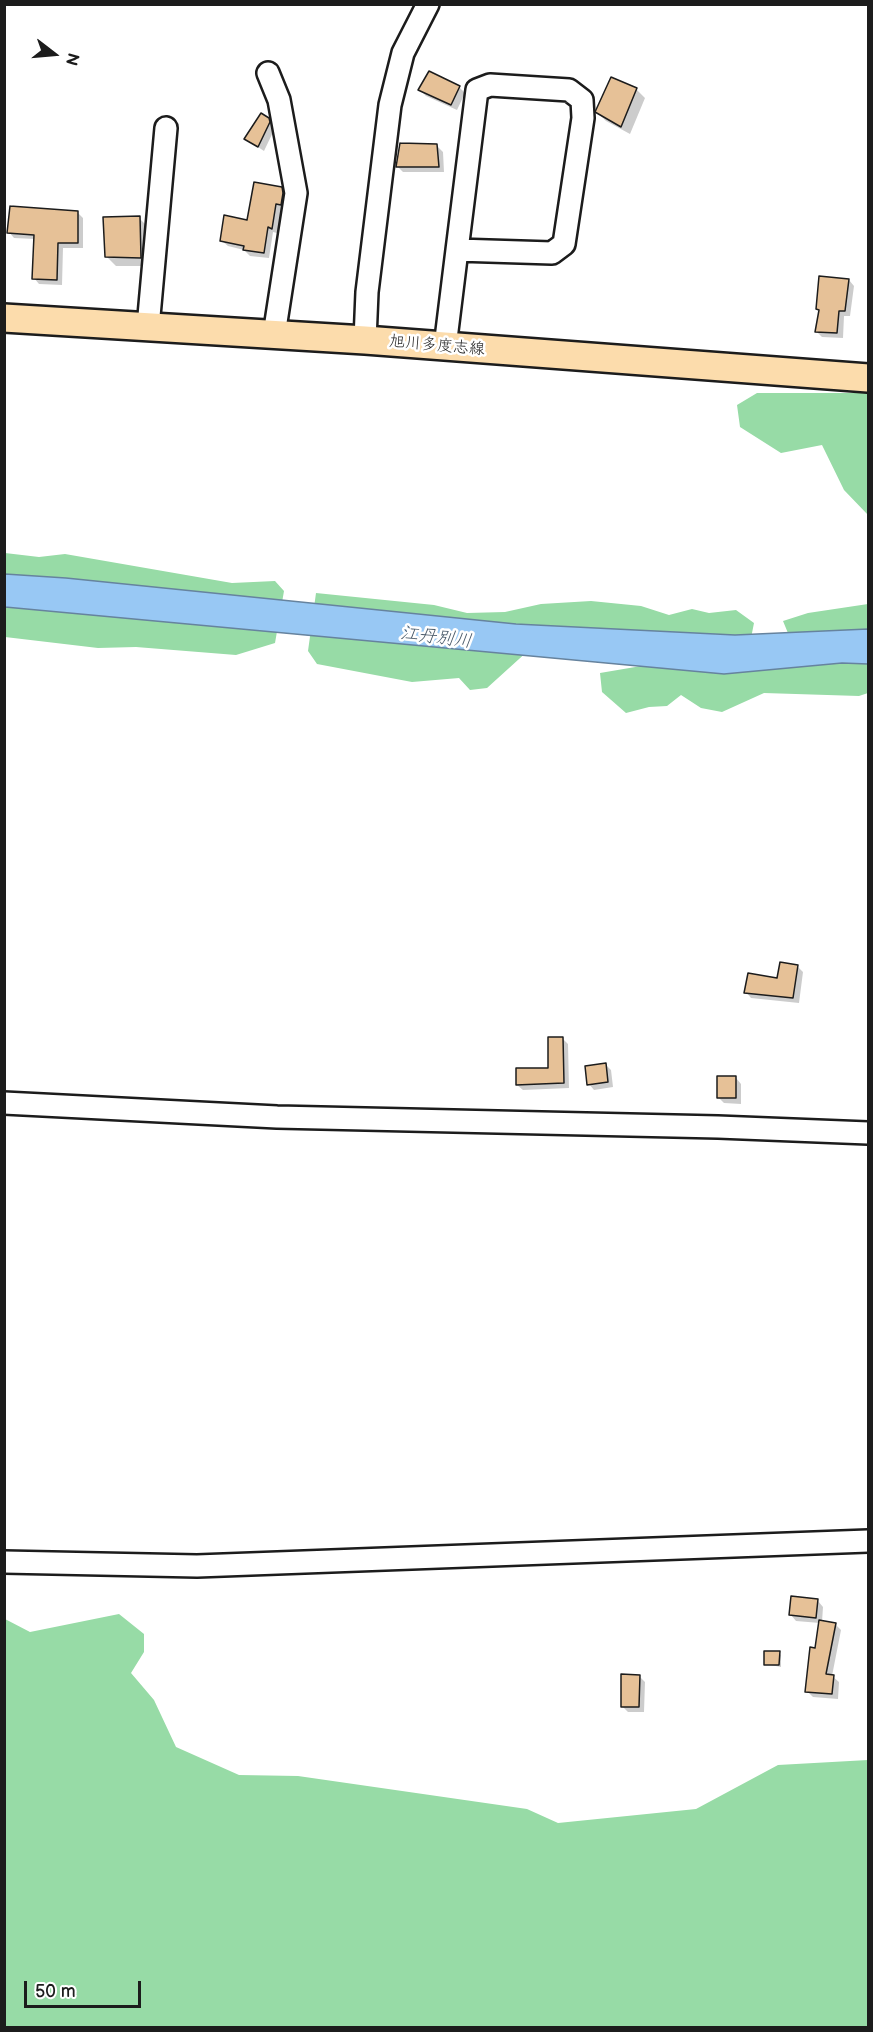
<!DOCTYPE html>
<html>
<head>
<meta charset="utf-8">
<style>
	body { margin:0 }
	#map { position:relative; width:873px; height:2032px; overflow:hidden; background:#fff; font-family:"Balsamiq Sans",sans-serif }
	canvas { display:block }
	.frame { position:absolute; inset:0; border:6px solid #1c1c1c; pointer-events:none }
	.north { position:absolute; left:24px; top:24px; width:60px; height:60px; -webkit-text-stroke:4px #fff; paint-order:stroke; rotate:106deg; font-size:16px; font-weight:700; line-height:24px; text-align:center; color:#1c1c1c }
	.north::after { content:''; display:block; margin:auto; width:21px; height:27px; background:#1c1c1c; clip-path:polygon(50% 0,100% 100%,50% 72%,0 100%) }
	.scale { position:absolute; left:24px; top:1981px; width:117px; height:27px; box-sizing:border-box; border:3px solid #1c1c1c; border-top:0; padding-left:8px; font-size:18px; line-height:21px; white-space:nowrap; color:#1c1c1c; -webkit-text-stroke:4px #fff; paint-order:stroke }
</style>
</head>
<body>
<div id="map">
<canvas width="873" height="2032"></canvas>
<div class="frame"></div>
<div class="north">N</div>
<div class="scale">50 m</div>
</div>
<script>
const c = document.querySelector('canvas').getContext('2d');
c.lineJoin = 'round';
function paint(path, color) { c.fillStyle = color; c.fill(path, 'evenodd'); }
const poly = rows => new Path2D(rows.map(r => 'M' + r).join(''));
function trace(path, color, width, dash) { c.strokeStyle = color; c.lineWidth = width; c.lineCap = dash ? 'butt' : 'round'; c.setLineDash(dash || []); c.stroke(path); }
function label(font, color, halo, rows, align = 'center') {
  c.font = font + ' "Balsamiq Sans","Klee One",sans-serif'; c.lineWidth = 5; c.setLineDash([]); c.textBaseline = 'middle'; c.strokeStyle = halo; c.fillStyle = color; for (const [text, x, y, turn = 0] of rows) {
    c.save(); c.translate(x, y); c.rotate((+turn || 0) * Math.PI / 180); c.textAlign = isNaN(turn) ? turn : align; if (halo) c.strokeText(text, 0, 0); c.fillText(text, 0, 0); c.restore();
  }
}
paint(poly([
	[757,393,868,393,868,515,844,490,822,445,781,453,740,427,737,405],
	[5,553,39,557,65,554,232,583,275,581,284,591,275,643,236,655,136,647,98,648,5,637],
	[316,593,434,605,467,613,505,612,541,604,591,601,641,606,669,615,692,609,709,613,736,610,754,623,750,643,540,640,487,688,470,690,459,678,412,682,317,664,308,651],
	[868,604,868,634,790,638,783,621,808,613],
	[868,651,868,693,859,696,764,693,722,712,701,708,681,695,667,706,649,707,626,713,602,692,600,673,653,664],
	[119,1614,144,1634,144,1652,131,1673,154,1700,176,1747,239,1775,298,1776,527,1809,558,1823,696,1809,778,1765,868,1760,868,2027,5,2027,5,1619,30,1632]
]), '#97dba6');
const water = poly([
	[5,574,66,578,516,624,735,635,868,629,868,664,842,663,724,674,5,607,5,574]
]);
paint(water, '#98c8f4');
trace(water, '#66839e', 1.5);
paint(poly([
	[459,87,465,93,457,110,426,96,420,90],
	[636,89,645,98,630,134,606,121,597,112],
	[268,119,275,128,264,151,246,139],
	[437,146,443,152,444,172,403,172,398,167],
	[281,188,287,194,286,210,282,209,277,233,273,232,269,258,250,256,244,250,228,246,222,241,248,222],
	[77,212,83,218,83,248,63,248,62,285,39,284,34,278,35,239,14,238,9,232],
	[139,218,148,227,150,266,116,266,107,257],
	[849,280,854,286,850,316,844,316,843,338,822,337,816,331,820,311,817,309],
	[797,966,803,972,799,1003,751,998,746,992,779,980],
	[562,1038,568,1044,569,1088,523,1090,517,1085,550,1070],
	[606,1065,611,1070,613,1087,594,1090,589,1084],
	[736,1078,741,1084,741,1104,724,1103,719,1098],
	[818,1601,823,1607,822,1622,835,1624,841,1630,832,1676,839,1682,838,1699,813,1697,807,1691,820,1623,796,1621,791,1615],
	[779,1653,781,1655,781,1667,765,1664],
	[639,1676,645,1682,644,1712,628,1712,622,1706]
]), '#0003');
const building = poly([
	[429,71,460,86,451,105,418,90,429,71],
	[611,77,637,88,621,127,595,112,611,77],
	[261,113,269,118,270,122,258,147,244,139,261,113],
	[400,143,437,144,439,167,396,167,400,143],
	[254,182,282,187,283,193,281,205,276,204,272,229,268,227,264,253,243,250,244,246,220,241,224,215,247,220,254,182],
	[10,206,78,211,78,243,58,243,57,280,32,279,34,235,7,233,10,206],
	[140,216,141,258,105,257,103,217,140,216],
	[819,276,849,279,845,311,839,311,837,333,815,332,819,310,816,309,819,276],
	[780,962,798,965,793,998,744,993,748,973,777,978,780,962],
	[548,1037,563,1037,564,1083,516,1085,516,1068,548,1068,548,1037],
	[606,1063,608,1082,587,1085,585,1066,606,1063],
	[717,1076,736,1076,736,1098,717,1098,717,1076],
	[791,1596,818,1599,816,1618,789,1615,791,1596],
	[819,1620,836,1623,826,1674,834,1675,832,1694,805,1692,810,1647,815,1648,819,1620],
	[764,1651,780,1651,779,1665,764,1665,764,1651],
	[621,1674,640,1675,639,1707,621,1707,621,1674]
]);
paint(building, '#e6c197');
trace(building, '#1c1c1c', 1.5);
const minor = poly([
	[268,73,279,100,296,193,274,335],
	[148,327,166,128],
	[365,340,367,292,390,105,403,53,428,4],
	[445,347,457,250,477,90,490,85,569,90,582,100,583,118,564,244,552,253,457,250],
	[4,1103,277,1117,718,1127,868,1133],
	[4,1562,197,1566,868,1541]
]);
const major = poly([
	[4,318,365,340,868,378]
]);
trace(minor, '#1c1c1c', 26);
trace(major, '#1c1c1c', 32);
trace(minor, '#fff', 21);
trace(major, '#fcdcac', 27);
label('16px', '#1c1c1c', '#fff', [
	["旭川多度志線",437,346,5]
]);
label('italic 18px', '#475868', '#fff', [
	["江丹別川",436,638,7]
]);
</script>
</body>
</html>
